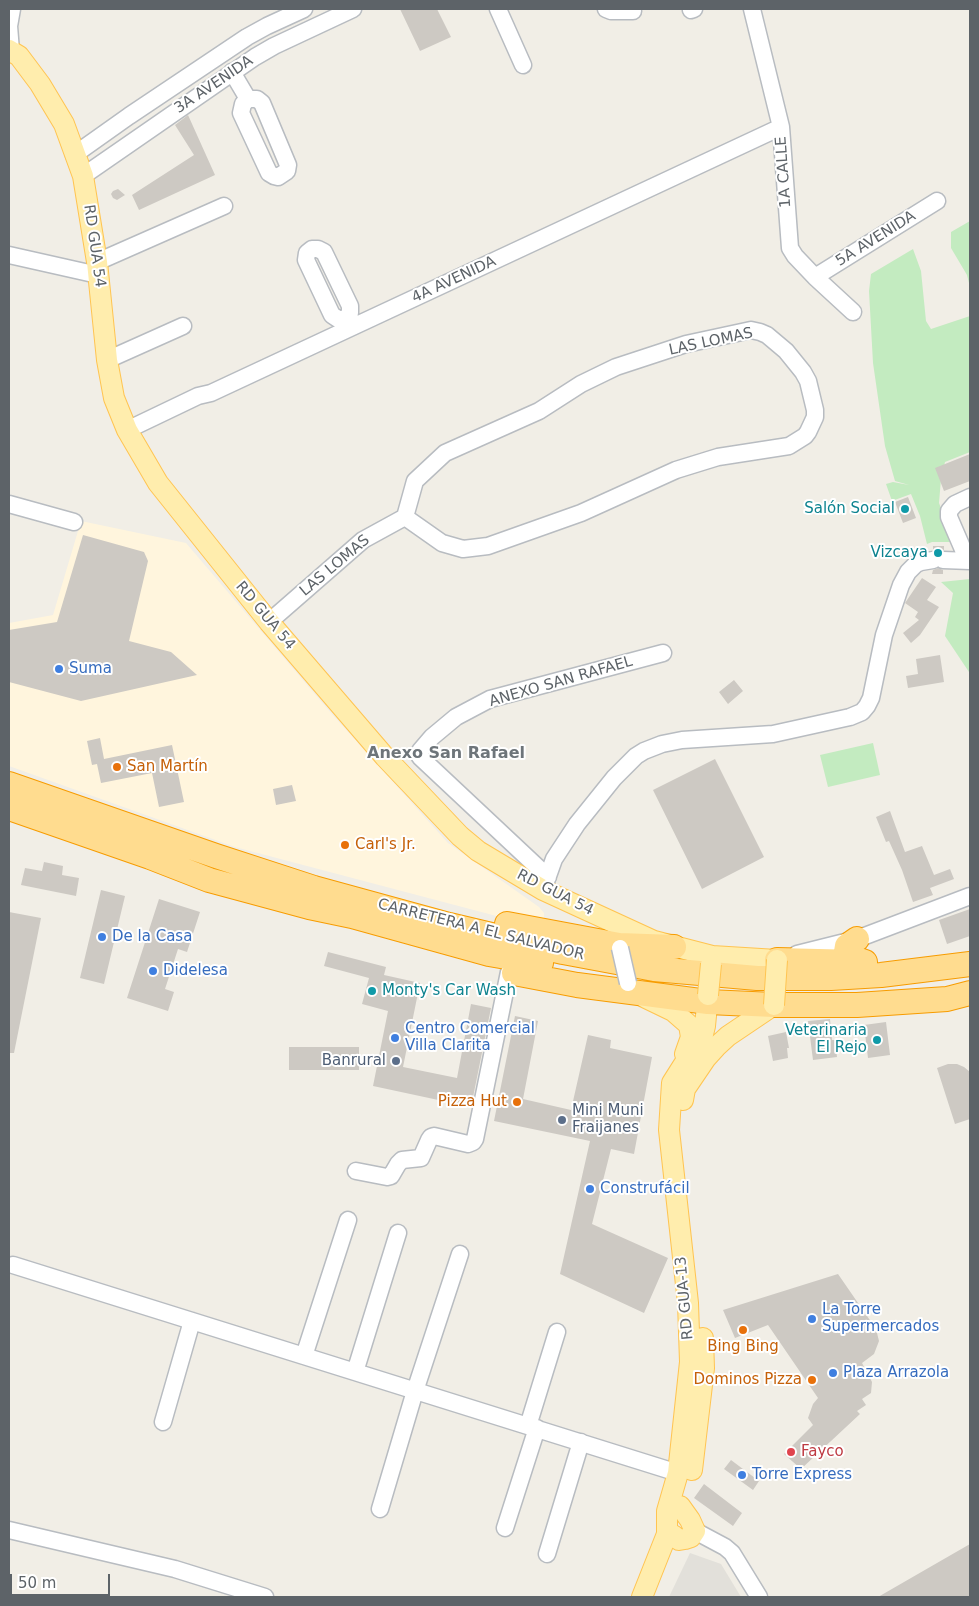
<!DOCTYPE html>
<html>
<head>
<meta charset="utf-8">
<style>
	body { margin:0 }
	#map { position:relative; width:979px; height:1606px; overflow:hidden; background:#f1eee6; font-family:"DejaVu Sans",sans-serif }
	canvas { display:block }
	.frame { position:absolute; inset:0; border:10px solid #5d6368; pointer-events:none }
	.scale { position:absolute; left:10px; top:1574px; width:100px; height:22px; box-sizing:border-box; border:2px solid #5d6368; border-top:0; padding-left:6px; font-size:15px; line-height:18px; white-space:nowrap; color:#5d6368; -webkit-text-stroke:4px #fff; paint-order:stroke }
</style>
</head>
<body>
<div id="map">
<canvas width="979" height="1606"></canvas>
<div class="frame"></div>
<div class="scale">50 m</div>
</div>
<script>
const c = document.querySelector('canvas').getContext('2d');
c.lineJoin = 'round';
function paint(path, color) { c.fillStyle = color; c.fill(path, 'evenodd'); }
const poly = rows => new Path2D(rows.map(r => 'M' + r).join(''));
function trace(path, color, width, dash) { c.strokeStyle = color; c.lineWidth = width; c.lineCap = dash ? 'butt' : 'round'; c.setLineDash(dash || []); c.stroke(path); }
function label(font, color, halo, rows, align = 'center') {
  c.font = font + ' "DejaVu Sans",sans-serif'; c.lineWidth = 4; c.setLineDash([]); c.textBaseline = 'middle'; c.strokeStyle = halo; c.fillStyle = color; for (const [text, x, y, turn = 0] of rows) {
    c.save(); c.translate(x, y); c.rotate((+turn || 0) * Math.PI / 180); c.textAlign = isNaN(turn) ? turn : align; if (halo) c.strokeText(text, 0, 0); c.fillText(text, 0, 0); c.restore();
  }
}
paint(poly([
	[81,521,186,543,331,713,448,843,539,907,544,913,544,919,504,918,235,847,9,766,9,623,53,615]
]), '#fff5dd');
paint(poly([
	[690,1553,721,1564,741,1597,669,1597]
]), '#e2e0da');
paint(poly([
	[970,221,970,287,967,275,951,248,951,232],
	[913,249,921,271,926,321,931,329,970,316,970,452,945,462,941,479,939,503,954,542,932,542,927,544,920,516,911,494,892,501,886,484,893,482,909,485,895,481,885,446,873,363,869,291,871,274],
	[970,579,970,671,969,672,945,636,953,593,941,582],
	[873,743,880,775,828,787,820,755]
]), '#c3ebc0');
paint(poly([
	[400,9,437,9,451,37,420,51],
	[188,115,215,175,139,210,132,195,194,155,175,125],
	[118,189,125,195,117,200,113,198,111,194,113,191],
	[970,454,970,481,944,491,935,468],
	[908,497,916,518,903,523,895,502],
	[83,535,144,552,148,561,129,641,171,652,197,675,81,701,9,682,9,630,57,622],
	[933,546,944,546,944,550,938,552,933,550],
	[938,568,943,570,943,574,932,574,933,570],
	[922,578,936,587,927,600,939,607,920,635,911,643,903,633,919,620,915,617,918,612,905,603],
	[940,655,944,682,908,688,906,676,918,674,916,659],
	[734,680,743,691,728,704,719,692],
	[100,738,104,759,172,745,184,802,159,807,152,773,101,783,97,764,92,765,87,741],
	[715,759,764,857,702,889,653,790],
	[292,785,296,801,276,805,273,789],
	[890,811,905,852,922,846,934,875,950,869,954,879,930,888,933,895,913,902,902,870,889,841,886,842,876,817],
	[44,862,63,866,62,875,79,878,76,896,21,885,25,868,42,871],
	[101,890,125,896,104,984,80,978],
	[159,899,200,912,187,952,178,949,165,989,174,992,168,1011,127,998],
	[970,909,970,936,947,944,939,920],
	[9,912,41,918,14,1053,9,1053],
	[328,952,386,967,384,975,420,983,403,1067,457,1078,471,1004,491,1008,471,1107,373,1086,388,1011,362,1004,369,978,324,966],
	[515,1016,538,1021,523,1099,571,1110,588,1035,611,1040,610,1048,652,1057,634,1154,611,1149,592,1224,668,1258,644,1313,560,1274,590,1141,494,1121],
	[830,1019,832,1040,835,1040,837,1057,813,1060,808,1021],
	[886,1022,890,1055,868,1058,864,1025],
	[786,1032,789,1048,787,1048,788,1058,773,1061,768,1036],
	[289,1047,359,1047,359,1070,289,1070],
	[948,1064,957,1064,964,1067,970,1072,970,1119,955,1124,937,1068],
	[838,1274,876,1329,879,1341,874,1354,862,1363,872,1382,871,1393,862,1399,866,1405,857,1411,860,1414,801,1469,784,1454,813,1425,808,1418,813,1404,818,1398,768,1325,735,1338,723,1310],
	[731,1460,759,1481,753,1490,724,1469],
	[704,1484,742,1513,733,1526,694,1498],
	[970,1544,970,1597,878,1597,937,1563]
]), '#cdc9c3');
const minor = poly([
	[498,9,523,65],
	[606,9,611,11,633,11],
	[752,9,781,127,790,248,795,256,815,277,853,312],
	[691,10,694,9],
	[11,51,9,26,12,9],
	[232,72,248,99],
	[248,99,257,99,262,103,288,165,287,171,278,177,274,176,269,173,241,113,243,104,248,99],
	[74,155,129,116,247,37,267,26,304,9],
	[83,176,255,57,274,46,353,9],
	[312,249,318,249,324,252,350,306,350,313,345,319,338,319,332,315,306,260,307,253,312,249],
	[9,255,98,275],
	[97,262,224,206],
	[815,277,937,201],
	[107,360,183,326],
	[127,430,198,396,211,393,781,127],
	[9,504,74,522],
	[943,560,970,561],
	[968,561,952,524,949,517,949,511,955,504,970,497],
	[269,622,363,540,405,517,415,481,445,453,539,411,581,384,616,367,686,344,751,330,760,332,767,335,786,351,803,372,808,381,815,410,815,417,808,432,805,436,789,446,718,457,676,470,581,513,488,546,463,549,442,543,405,517],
	[548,877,420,757,420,751,432,737,456,717,490,699,663,653],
	[543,890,554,859,577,824,614,778,636,756,644,751,662,744,682,740,773,734,850,717,862,712,867,706,871,698,884,635,901,585,908,572,916,564,921,562,933,560],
	[797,954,857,939,970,896],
	[356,1171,387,1177,391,1176,398,1164,402,1160,421,1158,429,1140,431,1137,434,1136,468,1144,473,1142,475,1139,509,972],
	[13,1265,678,1473],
	[304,1356,348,1220],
	[355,1372,398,1233],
	[163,1422,192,1321],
	[528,1426,557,1332],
	[380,1509,415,1391,460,1254],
	[505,1528,537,1428],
	[9,1530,175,1569,265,1597],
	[695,1531,725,1547,732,1553,759,1597],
	[547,1554,581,1442]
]);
const major = poly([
	[9,50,19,56,40,84,64,124,83,176,97,262,107,360,114,398,127,430,158,483,269,622,385,757,460,836,478,851,543,890,654,941,712,956,777,960],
	[644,997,673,1011,689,1025,691,1037,685,1054],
	[683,1100,685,1089,706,1058,716,1047,728,1036,774,1005],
	[692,1470,704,1368,703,1338],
	[667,1534,673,1535,679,1540,685,1539,691,1537,695,1531,690,1520,680,1506],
	[642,1597,667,1534,667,1511,678,1473,690,1362,688,1303,669,1130,672,1083,703,1034,705,1026,708,995]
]);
const highway = poly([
	[9,784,216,856,314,888,449,925,563,952,654,969,757,978,831,978,881,975,970,964],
	[9,808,150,857,209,880,309,907,352,916,489,954,541,963],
	[507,924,619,945,674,947],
	[857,939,847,946,846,952,851,957,865,962],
	[777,960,859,962],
	[514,973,577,985,708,1002,774,1005,857,1005,947,999,970,993]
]);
trace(minor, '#b8bcc1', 19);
trace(major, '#ffc451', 22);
trace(highway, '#f79c00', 26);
trace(minor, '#fff', 16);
trace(major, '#ffedad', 20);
trace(highway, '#ffdc8f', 24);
const minorBridge = poly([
	[620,948,628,983]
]);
const majorBridge = poly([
	[708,995,711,964],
	[774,1005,777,960]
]);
trace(minorBridge, '#b8bcc1', 19, []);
trace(majorBridge, '#ffc451', 22, []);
trace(minorBridge, '#fff', 16);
trace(majorBridge, '#ffedad', 20);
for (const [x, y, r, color] of [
	[905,509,5,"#0f9aa8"],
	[938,553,5,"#0f9aa8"],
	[59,669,5,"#3f7fe0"],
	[117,767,5,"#e8710a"],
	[345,845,5,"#e8710a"],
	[102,937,5,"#3f7fe0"],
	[153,971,5,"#3f7fe0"],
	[372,991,5,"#0f9aa8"],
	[395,1038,5,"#3f7fe0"],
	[877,1040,5,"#0f9aa8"],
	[396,1061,5,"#5c6f8a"],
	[517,1102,5,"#e8710a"],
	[562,1120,5,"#5c6f8a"],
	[590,1189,5,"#3f7fe0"],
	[812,1319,5,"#3f7fe0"],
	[743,1330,5,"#e8710a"],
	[833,1373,5,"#3f7fe0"],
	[812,1380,5,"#e8710a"],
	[791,1452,5,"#e0444e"],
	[742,1475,5,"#3f7fe0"]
]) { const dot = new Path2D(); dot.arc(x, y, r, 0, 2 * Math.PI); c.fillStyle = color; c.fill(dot); trace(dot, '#fff', 2); }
label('15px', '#5d6368', '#fff', [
	["3A AVENIDA",214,85,-34],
	["1A CALLE",784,172,-94],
	["5A AVENIDA",876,239,-32],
	["RD GUA 54",94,246,82],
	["4A AVENIDA",454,280,-25],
	["LAS LOMAS",711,342,-12],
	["LAS LOMAS",335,566,-40],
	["RD GUA 54",265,616,50],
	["ANEXO SAN RAFAEL",561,682,-16],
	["RD GUA 54",555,893,27],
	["CARRETERA A EL SALVADOR",481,930,14],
	["RD GUA-13",685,1298,-95]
]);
label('15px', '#0d838f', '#fff', [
	["Salón Social",895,509],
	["Vizcaya",928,553],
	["Monty's Car Wash",382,991,"left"],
	["Veterinaria",867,1031],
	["El Rejo",867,1048]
], 'right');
label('15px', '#366cbe', '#fff', [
	["Suma",69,669],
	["De la Casa",112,937],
	["Didelesa",163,971],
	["Centro Comercial",405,1029],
	["Villa Clarita",405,1046],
	["Construfácil",600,1189],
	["La Torre",822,1310],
	["Supermercados",822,1327],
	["Plaza Arrazola",843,1373],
	["Torre Express",752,1475]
], 'left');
label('15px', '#c56008', '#fff', [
	["San Martín",127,767],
	["Carl's Jr.",355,845],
	["Pizza Hut",507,1102,"right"],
	["Bing Bing",743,1347,"center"],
	["Dominos Pizza",802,1380,"right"]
], 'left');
label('15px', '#4e5e75', '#fff', [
	["Banrural",386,1061],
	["Mini Muni",572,1111,"left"],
	["Fraijanes",572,1128,"left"]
], 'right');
label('15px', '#be3a42', '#fff', [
	["Fayco",801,1452]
], 'left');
label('bold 16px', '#6e757a', '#fff', [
	["Anexo San Rafael",446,754]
]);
</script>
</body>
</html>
